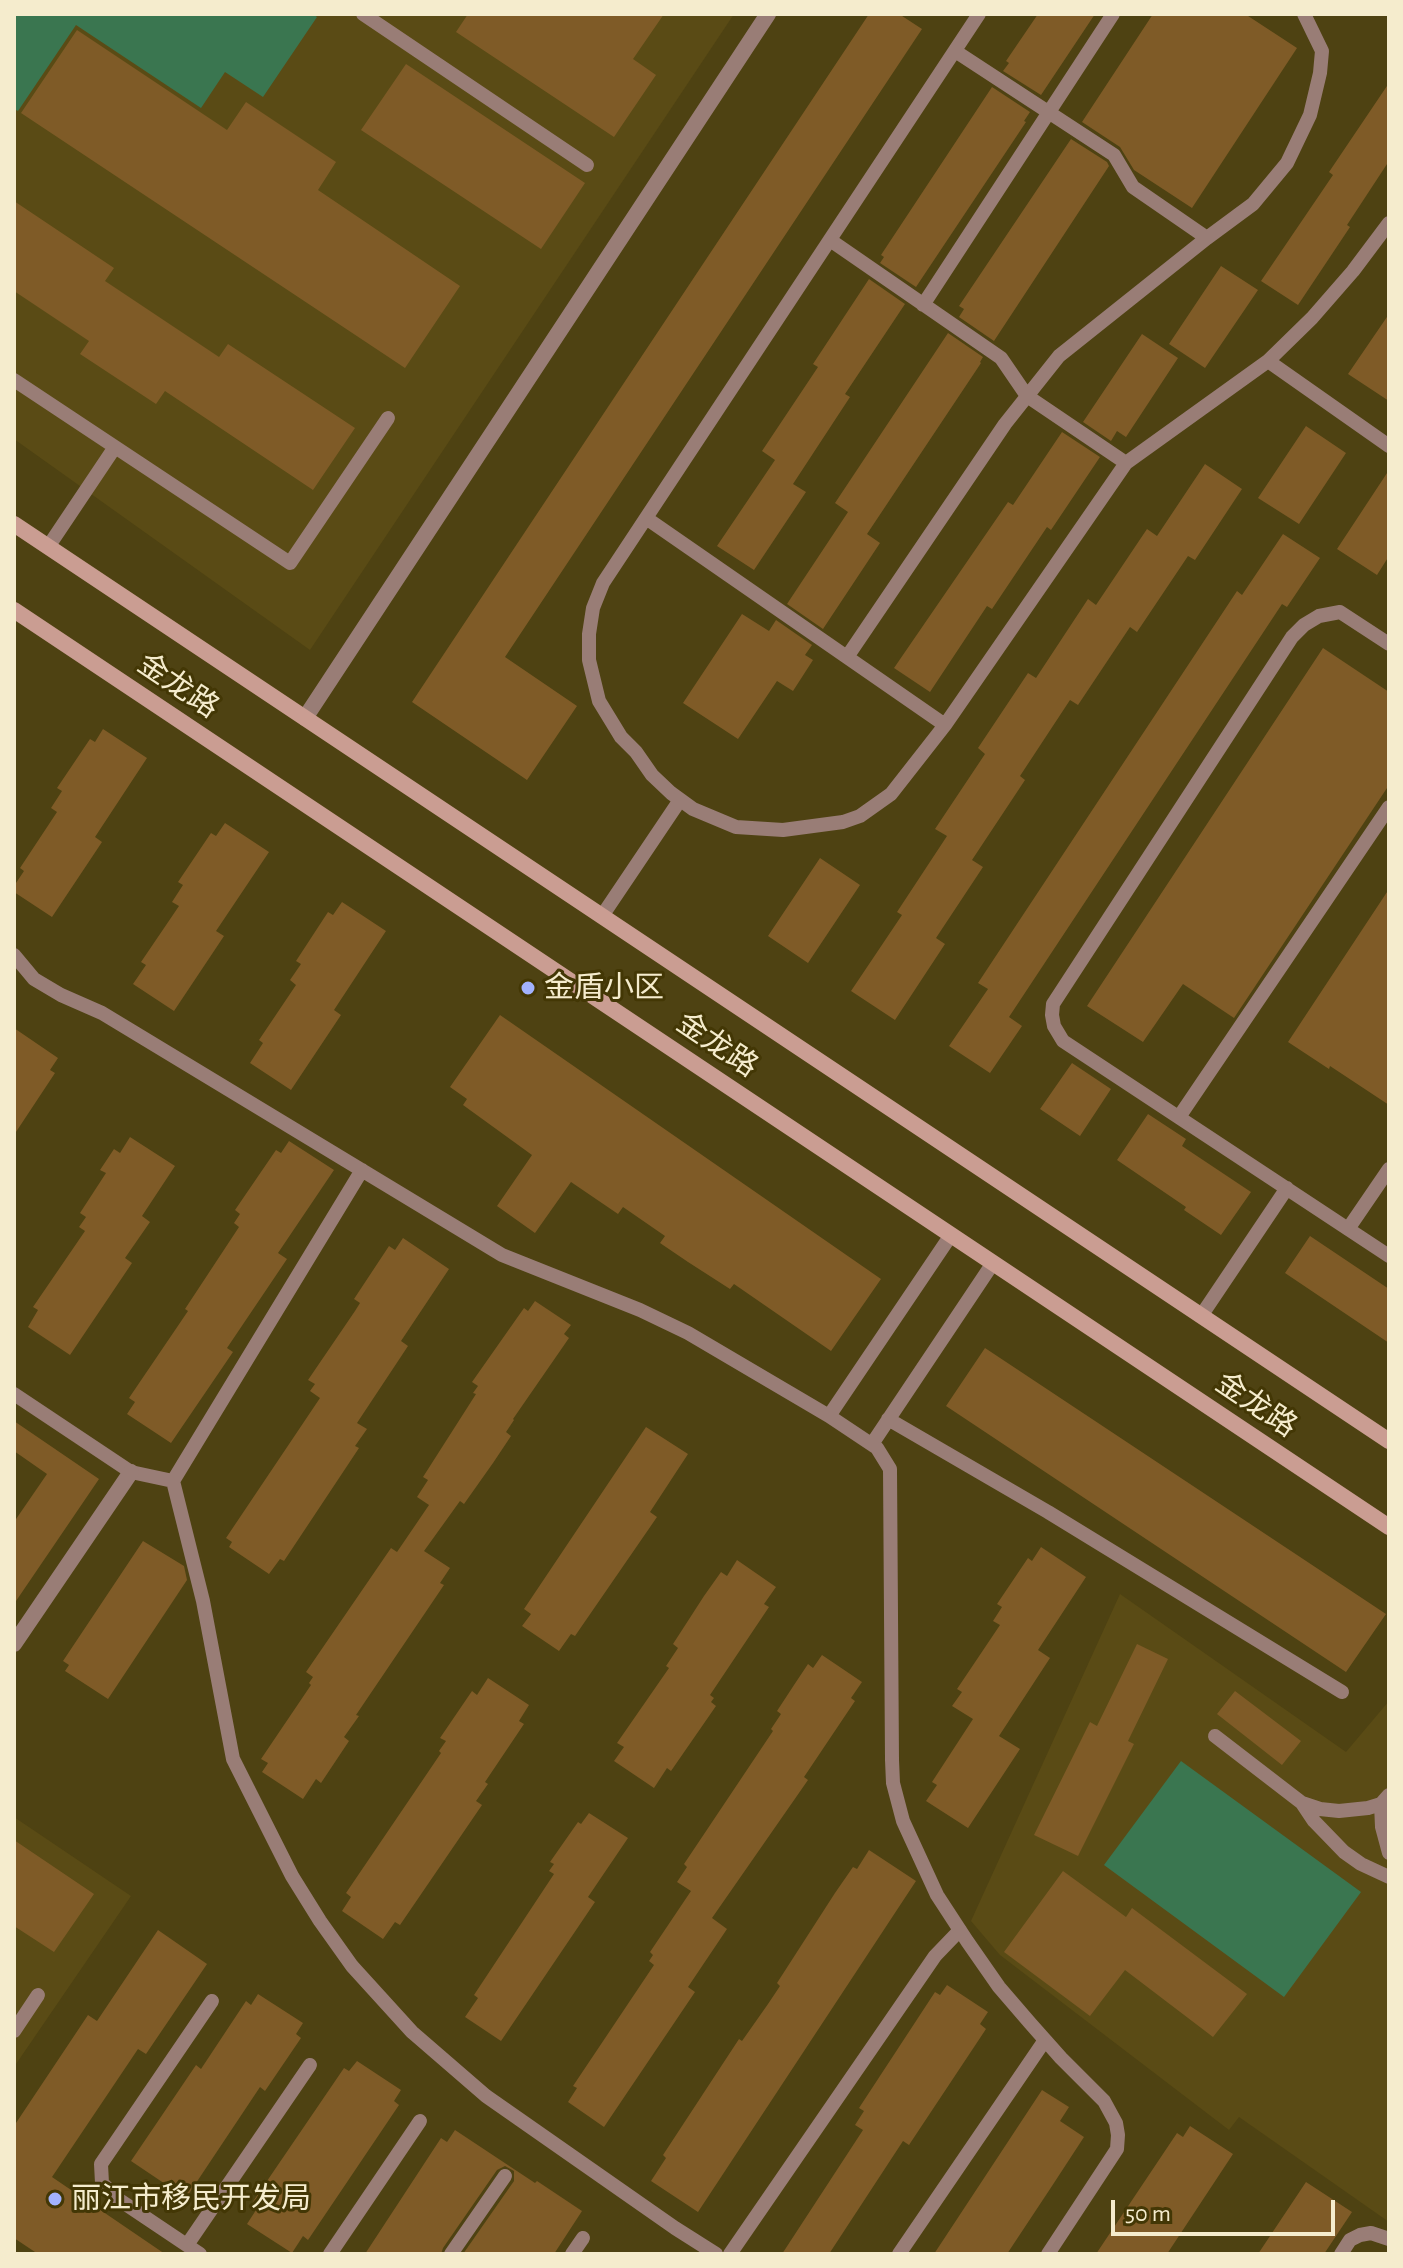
<!DOCTYPE html>
<html>
<head>
<meta charset="utf-8">
<style>
	body { margin:0 }
	#map { position:relative; width:1403px; height:2268px; overflow:hidden; background:#4e4212; font-family:"Alegreya Sans",sans-serif }
	canvas { display:block }
	.frame { position:absolute; inset:0; border:16px solid #f5eccd; pointer-events:none }
	.scale { position:absolute; left:1111px; top:2200px; width:224px; height:36px; box-sizing:border-box; border:4px solid #f5eccd; border-top:0; padding-left:10px; font-size:24px; line-height:28px; white-space:nowrap; color:#f5eccd; -webkit-text-stroke:6px #433705; paint-order:stroke }
</style>
</head>
<body>
<div id="map">
<canvas width="1403" height="2268"></canvas>
<div class="frame"></div>
<div class="scale">50 m</div>
</div>
<script>
const c = document.querySelector('canvas').getContext('2d');
c.lineJoin = 'round';
function paint(path, color) { c.fillStyle = color; c.fill(path, 'evenodd'); }
const poly = rows => new Path2D(rows.map(r => 'M' + r).join(''));
function trace(path, color, width, dash) { c.strokeStyle = color; c.lineWidth = width; c.lineCap = dash ? 'butt' : 'round'; c.setLineDash(dash || []); c.stroke(path); }
function label(font, color, halo, rows, align = 'center') {
  c.font = font + ' "Alegreya Sans","Noto Sans SC",sans-serif'; c.lineWidth = 6; c.setLineDash([]); c.textBaseline = 'middle'; c.strokeStyle = halo; c.fillStyle = color; for (const [text, x, y, turn = 0] of rows) {
    c.save(); c.translate(x, y); c.rotate((+turn || 0) * Math.PI / 180); c.textAlign = isNaN(turn) ? turn : align; if (halo) c.strokeText(text, 0, 0); c.fillText(text, 0, 0); c.restore();
  }
}
paint(poly([
	[14,14,734,14,310,650,14,439],
	[1120,1594,1346,1752,1389,1701,1389,2222,1239,2117,1229,2130,1000,1955,971,1921],
	[14,1817,131,1896,14,2067]
]), '#5a4b15');
paint(poly([
	[14,14,313,14,317,17,263,97,225,72,201,108,76,25,18,111,14,109],
	[1181,1761,1361,1892,1284,1997,1104,1865]
]), '#3a7650');
paint(poly([
	[468,14,664,14,633,59,656,75,614,137,456,32],
	[869,14,899,14,922,29,505,657,577,706,527,780,412,702],
	[1038,14,1095,14,1041,95,1003,71,1009,63,1006,61],
	[1153,14,1245,14,1297,48,1192,208,1134,170,1120,147,1082,122],
	[77,30,227,130,246,102,336,162,318,190,460,286,405,368,21,113],
	[406,64,585,183,541,249,361,130],
	[1389,83,1389,161,1347,225,1350,227,1298,305,1261,281,1333,175,1329,172],
	[992,87,1030,112,1024,121,1026,122,916,287,880,263,884,257,881,255],
	[1071,139,1107,162,1109,166,994,341,959,317,964,309,959,306],
	[14,201,114,268,105,281,219,357,228,344,355,428,313,490,165,391,156,404,80,354,89,341,14,291],
	[1221,266,1258,290,1205,368,1169,344],
	[869,279,905,304,845,394,850,397,793,484,806,492,754,570,717,546,775,460,762,451,818,367,813,364],
	[1389,314,1389,401,1348,374],
	[948,333,983,357,980,362,981,363,867,534,880,543,823,629,787,604,848,512,835,503],
	[1142,334,1178,358,1126,437,1117,431,1111,441,1083,422],
	[1306,426,1346,453,1299,524,1258,498],
	[1062,432,1100,457,1051,530,1047,527,992,609,987,606,930,692,894,668,1008,502,1013,505],
	[1205,464,1242,489,1195,560,1188,556,1137,632,1130,627,1078,705,1070,700,1020,776,1025,780,972,860,983,867,936,938,945,944,895,1020,851,991,902,915,897,912,947,836,935,829,985,754,978,748,1028,673,1036,678,1088,599,1096,605,1147,529,1157,536],
	[1389,470,1389,556,1377,575,1337,549],
	[1283,534,1320,558,1287,607,1282,604,1009,1017,1022,1026,990,1073,949,1046,988,989,978,983,1237,591,1242,595],
	[742,614,769,631,776,620,812,645,805,655,813,660,793,691,777,681,738,739,683,703],
	[1323,648,1389,692,1389,785,1234,1018,1183,984,1143,1042,1087,1006],
	[103,729,147,758,95,837,102,842,52,917,14,892,14,886,24,871,20,868,57,812,51,808,62,791,57,788,90,739,95,742],
	[225,823,269,852,216,931,224,936,174,1011,133,984,146,965,141,962,179,906,172,902,183,885,178,882,211,833,216,836],
	[820,858,860,885,808,963,768,936],
	[1389,889,1389,1105,1330,1066,1329,1069,1288,1042],
	[342,902,386,931,334,1010,341,1015,291,1090,250,1063,263,1043,259,1040,296,985,290,980,301,964,296,961,328,912,333,915],
	[500,1015,881,1279,831,1351,734,1284,730,1289,688,1262,660,1243,665,1236,623,1207,618,1214,571,1182,535,1233,497,1206,532,1155,463,1105,467,1099,450,1087],
	[14,1028,58,1058,50,1070,55,1073,14,1135],
	[1072,1063,1111,1089,1080,1136,1040,1109],
	[1148,1114,1186,1139,1182,1146,1251,1192,1221,1235,1184,1210,1186,1207,1117,1160],
	[130,1137,175,1166,142,1216,150,1222,125,1258,132,1263,70,1355,28,1327,38,1310,33,1307,85,1231,79,1227,86,1217,80,1213,106,1173,100,1170,114,1149,120,1153],
	[289,1141,334,1170,278,1253,287,1259,227,1348,233,1352,171,1443,127,1414,135,1402,129,1398,188,1311,185,1309,239,1227,234,1223,240,1214,235,1210,276,1150,281,1153],
	[1310,1236,1389,1289,1389,1343,1285,1273],
	[403,1238,449,1269,401,1341,408,1346,357,1423,367,1429,355,1446,359,1448,284,1561,280,1559,269,1574,229,1547,232,1542,226,1538,320,1398,310,1391,315,1384,308,1380,355,1311,360,1303,354,1299,389,1246,395,1250],
	[535,1301,571,1325,564,1334,569,1338,513,1419,514,1420,506,1432,511,1436,493,1463,464,1504,460,1501,424,1551,450,1568,440,1583,444,1585,356,1715,359,1716,344,1737,349,1741,321,1783,316,1779,303,1799,262,1772,268,1763,261,1759,311,1685,309,1683,313,1677,306,1672,391,1548,397,1552,429,1505,417,1497,428,1480,423,1477,476,1394,473,1393,478,1386,472,1382,524,1308,528,1311],
	[985,1348,1386,1614,1346,1672,946,1406],
	[14,1421,99,1479,14,1604,14,1522,47,1474,14,1451],
	[646,1427,688,1454,650,1512,657,1517,575,1636,571,1634,559,1651,522,1626,531,1614,524,1609],
	[143,1541,184,1566,187,1580,108,1699,65,1671,69,1665,63,1661],
	[1041,1547,1086,1577,1038,1650,1050,1658,999,1736,1020,1749,968,1828,926,1801,937,1785,932,1782,973,1719,952,1706,962,1692,957,1689,1000,1625,993,1621,1002,1607,997,1604,1028,1558,1032,1561],
	[737,1560,776,1587,764,1604,769,1607,710,1695,714,1698,711,1702,716,1706,671,1771,667,1768,654,1788,614,1761,624,1747,617,1743,669,1668,666,1666,678,1648,673,1644,704,1596,721,1572,727,1576],
	[1137,1644,1168,1659,1128,1741,1134,1744,1078,1856,1034,1835,1090,1722,1097,1726],
	[822,1655,862,1682,851,1698,855,1701,804,1777,808,1780,712,1918,727,1929,688,1987,695,1992,604,2127,568,2102,577,2088,573,2086,654,1965,649,1961,653,1955,650,1952,691,1891,677,1882,687,1867,684,1864,773,1731,771,1729,781,1714,777,1711,794,1685,808,1664,813,1668],
	[488,1678,529,1705,519,1721,524,1724,485,1782,488,1784,476,1801,482,1805,400,1925,395,1922,383,1939,342,1911,351,1897,346,1893,441,1753,439,1751,446,1741,440,1738,472,1691,477,1695],
	[1235,1691,1301,1741,1282,1765,1217,1714],
	[589,1813,628,1838,588,1897,595,1902,501,2041,465,2017,478,1998,474,1995,554,1874,549,1871,554,1864,550,1862,578,1822,581,1824],
	[14,1840,94,1894,54,1952,14,1926],
	[869,1850,916,1881,698,2212,651,2181,666,2158,663,2155,739,2039,742,2041,768,2004,780,1986,777,1983,835,1893,853,1867,857,1869],
	[1063,1871,1126,1917,1132,1908,1247,1994,1213,2037,1125,1970,1090,2016,1004,1952],
	[158,1930,207,1964,146,2054,138,2049,52,2177,165,2254,38,2254,14,2238,14,2126,88,2015,97,2021],
	[947,1985,988,2012,980,2024,986,2029,909,2145,903,2141,829,2254,782,2254,863,2130,855,2125,864,2111,859,2108,935,1992,940,1995],
	[258,1994,303,2023,296,2034,301,2038,265,2091,260,2087,186,2198,131,2161,196,2065,201,2069,246,2001,251,2005],
	[357,2061,401,2090,394,2101,399,2105,308,2240,303,2236,292,2253,247,2224,258,2207,252,2203,344,2068,349,2071],
	[1042,2090,1069,2107,1060,2121,1084,2137,1052,2186,1007,2254,934,2254],
	[1190,2126,1233,2154,1167,2254,1096,2254,1177,2133,1183,2137],
	[455,2130,535,2183,537,2181,582,2211,554,2254,463,2254,514,2181,514,2171,505,2166,497,2170,443,2248,441,2254,365,2254,441,2138,447,2142],
	[1306,2182,1352,2212,1324,2254,1258,2254]
]), '#7f5b27');
trace(poly([
	[363,14,587,165],
	[979,14,603,583,593,608,589,634,589,660,599,701,621,737,636,752,652,775,671,793,693,809,736,827,783,830,843,822,860,816,891,794,945,725,1126,463,1268,361,1312,318,1353,271,1389,223],
	[955,51,1114,155,1133,187,1207,238],
	[830,240,1001,358,1027,396,1126,463],
	[923,305,1113,14],
	[1268,361,1389,446],
	[14,380,290,563,388,418],
	[646,518,945,725],
	[48,547,115,447],
	[1389,644,1340,612,1319,616,1304,625,1292,637,1053,1004,1052,1015,1054,1026,1063,1041,1389,1256],
	[847,657,1005,424,1059,356,1207,238,1253,204,1287,163,1310,115,1320,73,1322,51,1304,14],
	[602,916,680,800],
	[14,955,34,979,61,995,102,1013,502,1255,640,1310,688,1333,829,1416,877,1448,890,1469,892,1760,893,1783,903,1821,937,1895,967,1941,999,1987,1030,2023,1061,2058,1104,2101,1116,2123,1118,2135,1117,2149,1048,2254],
	[1179,1117,1389,807],
	[362,1170,173,1481,203,1601,233,1759,292,1876,320,1921,352,1966,412,2032,486,2096,675,2228,716,2254],
	[1348,1229,1389,1169],
	[1201,1316,1287,1188],
	[14,1394,131,1472,173,1481],
	[829,1416,951,1235],
	[888,1419,1048,1512,1342,1692],
	[872,1444,993,1263],
	[1215,1736,1302,1803,1320,1809,1339,1811,1368,1808,1381,1804,1389,1795],
	[1302,1803,1314,1821,1344,1852,1361,1864,1389,1877],
	[1381,1804,1382,1827,1389,1853],
	[14,2031,38,1995],
	[187,2245,310,2065],
	[200,2254,118,2199,102,2183,101,2164,212,2001],
	[330,2254,420,2121],
	[451,2254,505,2176],
	[572,2254,583,2238],
	[730,2254,935,1956,960,1930],
	[899,2254,1045,2040],
	[1341,2254,1350,2240,1360,2235,1371,2233,1389,2239]
]), '#997d76', 14);
trace(poly([
	[305,718,768,14],
	[14,1644,131,1472]
]), '#997d76', 16);
trace(poly([
	[14,524,1389,1441],
	[14,610,1389,1527]
]), '#ca9d92', 16);
for (const [x, y, r, color] of [
	[528,988,8,"#a2b2fd"],
	[55,2199,8,"#a2b2fd"]
]) { const dot = new Path2D(); dot.arc(x, y, r, 0, 2 * Math.PI); c.fillStyle = color; c.fill(dot); trace(dot, '#433705', 3); }
label('30px', '#f5eccd', '#433705', [
	["金龙路",178,686,34],
	["金龙路",717,1045,34],
	["金龙路",1256,1405,34]
]);
label('30px', '#f5eccd', '#433705', [
	["金盾小区",544,988],
	["丽江市移民开发局",71,2199]
], 'left');
</script>
</body>
</html>
